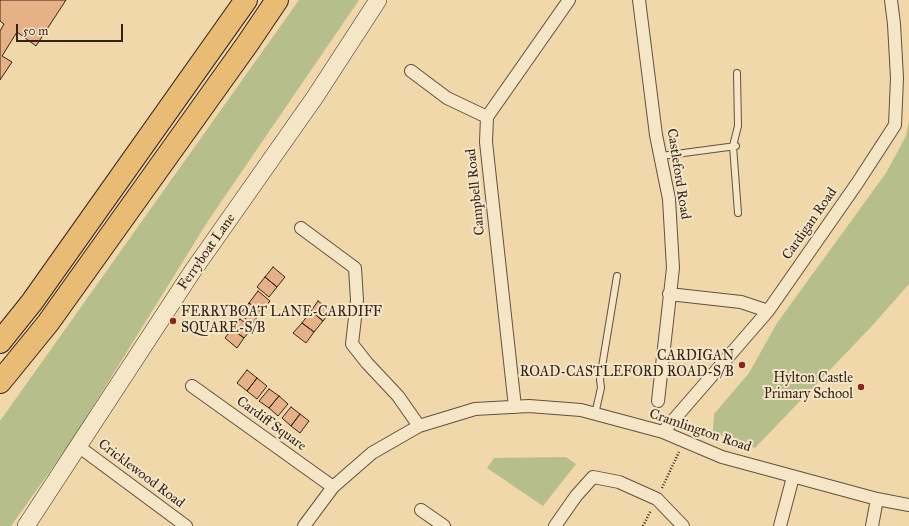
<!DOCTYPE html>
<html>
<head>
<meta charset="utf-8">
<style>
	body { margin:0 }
	#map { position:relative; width:909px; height:526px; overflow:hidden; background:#f0d8aa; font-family:"IM FELL Great Primer",serif }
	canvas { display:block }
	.scale { position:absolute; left:16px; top:24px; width:107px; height:18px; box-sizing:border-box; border:2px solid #34231a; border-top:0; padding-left:5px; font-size:12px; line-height:14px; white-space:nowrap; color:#34231a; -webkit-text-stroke:3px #f5e6c8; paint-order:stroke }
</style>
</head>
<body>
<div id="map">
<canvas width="909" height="526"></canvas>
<div class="scale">50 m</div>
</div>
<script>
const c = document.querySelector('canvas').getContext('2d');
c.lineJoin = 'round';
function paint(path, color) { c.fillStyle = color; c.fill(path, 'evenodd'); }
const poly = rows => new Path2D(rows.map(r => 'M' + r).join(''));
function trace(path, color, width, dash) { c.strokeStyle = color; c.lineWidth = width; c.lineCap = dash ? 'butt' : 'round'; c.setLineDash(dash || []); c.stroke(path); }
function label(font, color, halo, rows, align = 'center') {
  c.font = font + ' "IM FELL Great Primer",serif'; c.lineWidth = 4; c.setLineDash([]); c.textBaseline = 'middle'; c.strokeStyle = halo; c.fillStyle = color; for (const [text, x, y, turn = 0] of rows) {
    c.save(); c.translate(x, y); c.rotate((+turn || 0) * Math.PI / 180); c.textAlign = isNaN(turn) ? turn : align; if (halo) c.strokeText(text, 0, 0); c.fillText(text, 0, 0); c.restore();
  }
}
paint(poly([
	[299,0,359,0,208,221,71,442,11,526,0,526,0,421],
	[909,121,909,284,872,326,755,448,713,432,714,414,749,373,777,323,886,173,906,136],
	[566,457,576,464,543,506,487,468,494,458]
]), '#b6bf8b');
const building = poly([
	[0,0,66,0,36,46,17,32,2,56,12,62,0,80,0,31,4,24,0,21,0,0],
	[273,267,285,277,277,287,265,277,273,267],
	[265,277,277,287,269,297,257,287,265,277],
	[258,291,270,301,261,312,249,303,258,291],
	[318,301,331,311,323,321,311,311,318,301],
	[249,303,261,312,252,324,240,314,249,303],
	[311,311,323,321,314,332,302,323,311,311],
	[240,319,252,328,244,338,232,329,240,319],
	[302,323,314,332,306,343,293,333,302,323],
	[232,329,244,338,237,348,225,338,232,329],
	[247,370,257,378,247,391,237,383,247,370],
	[257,378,267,386,257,399,247,391,257,378],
	[269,389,279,396,269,408,259,401,269,389],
	[279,396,288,404,278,416,269,408,279,396],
	[291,407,300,414,291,426,282,418,291,407],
	[300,414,309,421,300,433,291,426,300,414]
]);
paint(building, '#e6b186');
trace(building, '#34231a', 1);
const lane = poly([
	[737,73,738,126,733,146,738,213],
	[661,156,736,146],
	[595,414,601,388,600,379,617,276]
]);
const street = poly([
	[639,0,656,135,669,199,673,268,658,401],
	[411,71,447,98,487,117],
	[301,228,355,268,357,300,352,344,367,363,398,396,419,426],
	[669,294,741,302,768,311],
	[192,386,333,487],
	[515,407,486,142,487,117,569,0],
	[663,432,768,311,858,182,895,125,897,78,894,24,891,0],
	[78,446,186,526],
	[421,510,444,526],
	[304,526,333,487,372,453,419,426,475,409,529,406,581,410,663,432,722,457,877,499,909,505],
	[555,526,576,496,593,477,619,482,657,499,683,526],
	[780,526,793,477],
	[872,526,877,499]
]);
const secondary = poly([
	[26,526,192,272,315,97,378,0]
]);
const highway = poly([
	[0,342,32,302,246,0],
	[0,382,48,323,248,43,277,0]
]);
trace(lane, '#63503e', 8);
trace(street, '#63503e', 14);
trace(secondary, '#34231a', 18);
trace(highway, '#34231a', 24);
trace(poly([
	[662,488,679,452],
	[643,526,651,510]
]), '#34231a', 2.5, [1, 2]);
trace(lane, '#f5e6c8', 6);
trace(street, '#f5e6c8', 12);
trace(secondary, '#f5e6c8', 17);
trace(highway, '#e8bc75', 22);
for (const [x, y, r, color] of [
	[173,321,4,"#8f2418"],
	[742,365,4,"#8f2418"],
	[861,387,4,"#8f2418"]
]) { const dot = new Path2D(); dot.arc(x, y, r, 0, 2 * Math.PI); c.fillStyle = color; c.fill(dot); trace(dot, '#f5e6c8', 1.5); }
label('14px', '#34231a', '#f5e6c8', [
	["Castleford Road",678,174,81],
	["Campbell Road",476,192,-96],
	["Cardigan Road",810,224,-55],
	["Ferryboat Lane",207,252,-55],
	["Cardiff Square",271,424,36],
	["Cramlington Road",700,431,19],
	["Cricklewood Road",141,474,37]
]);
label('14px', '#34231a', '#f5e6c8', [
	["FERRYBOAT LANE-CARDIFF",181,313,"left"],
	["SQUARE-S/B",181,329,"left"],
	["CARDIGAN",734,357],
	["ROAD-CASTLEFORD ROAD-S/B",734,373],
	["Hylton Castle",853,379],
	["Primary School",853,395]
], 'right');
</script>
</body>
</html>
